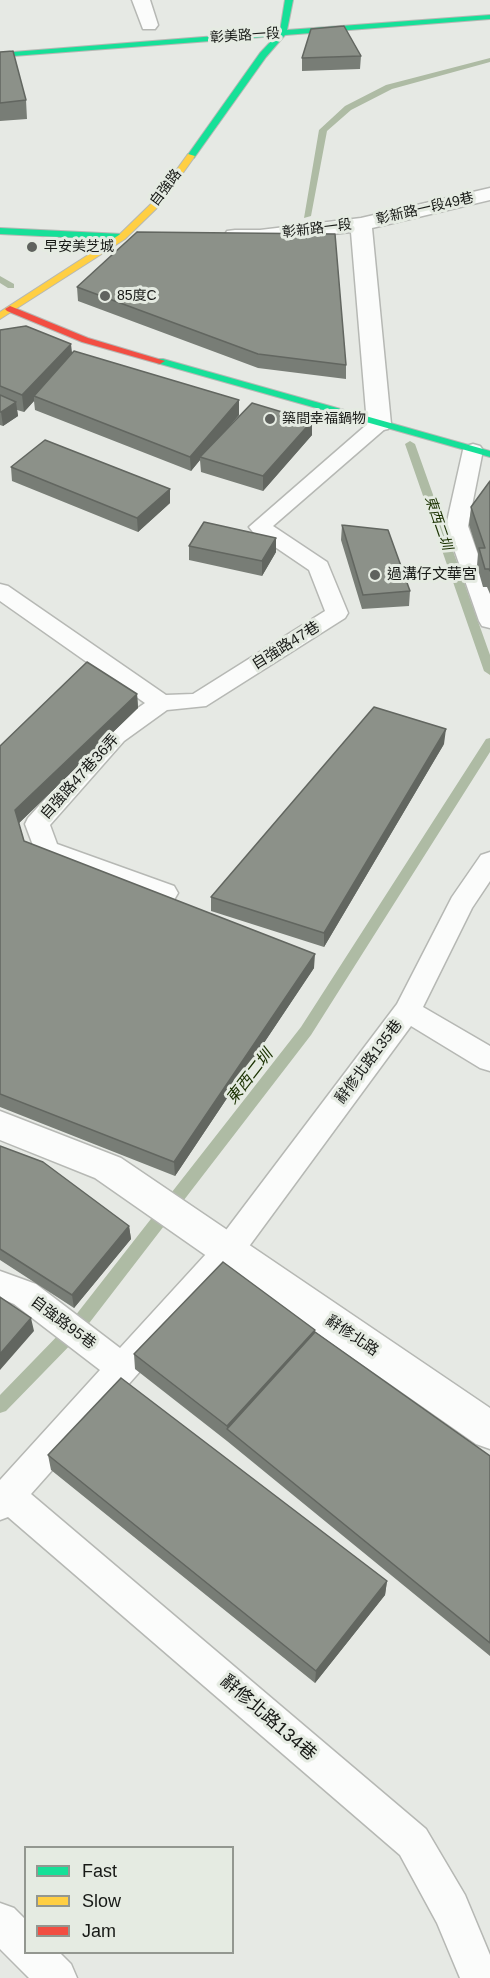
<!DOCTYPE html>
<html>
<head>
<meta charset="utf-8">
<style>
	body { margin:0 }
	#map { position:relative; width:490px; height:1978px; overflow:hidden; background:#e6e9e4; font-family:Helvetica,sans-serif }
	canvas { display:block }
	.legend { position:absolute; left:24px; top:1846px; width:210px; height:108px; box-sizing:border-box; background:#e5ebe2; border:2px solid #939790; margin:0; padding:8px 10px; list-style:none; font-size:18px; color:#171916 }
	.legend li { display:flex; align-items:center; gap:12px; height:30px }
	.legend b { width:30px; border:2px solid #939790 }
</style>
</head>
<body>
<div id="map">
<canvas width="490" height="1978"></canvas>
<ul class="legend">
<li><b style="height:8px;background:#16e098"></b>Fast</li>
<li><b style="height:8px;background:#ffcf43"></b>Slow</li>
<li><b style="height:8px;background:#f24e42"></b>Jam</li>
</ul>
</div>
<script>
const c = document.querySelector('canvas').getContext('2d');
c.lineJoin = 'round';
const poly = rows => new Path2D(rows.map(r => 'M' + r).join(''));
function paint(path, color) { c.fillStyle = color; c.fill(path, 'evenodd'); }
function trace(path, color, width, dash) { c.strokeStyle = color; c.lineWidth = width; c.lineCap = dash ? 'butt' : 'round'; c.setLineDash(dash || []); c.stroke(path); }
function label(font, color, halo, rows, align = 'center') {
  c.font = font + ' Helvetica,"Noto Sans TC",sans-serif'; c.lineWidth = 6; c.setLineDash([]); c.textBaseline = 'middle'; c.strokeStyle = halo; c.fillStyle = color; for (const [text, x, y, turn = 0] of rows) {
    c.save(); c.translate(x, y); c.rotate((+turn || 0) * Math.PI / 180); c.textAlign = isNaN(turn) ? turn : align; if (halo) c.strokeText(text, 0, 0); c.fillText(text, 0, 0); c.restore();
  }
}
paint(poly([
	[490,58,490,62,392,89,351,110,327,131,311,216,304,218,319,130,345,106,386,85,490,58],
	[0,276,14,284,14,288,8,288,0,283,0,276],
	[410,441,415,444,490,655,490,675,484,671,405,444,410,441],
	[490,738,490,752,311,1035,80,1335,6,1411,0,1413,0,1395,68,1325,301,1027,486,739,490,738]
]), '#aebba4');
const lane = poly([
	[379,418,386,420,389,424,386,428,273,526,327,562,348,613,345,618,206,706,167,710,124,741,50,825,57,844,174,886,178,893,174,900,165,902,156,900,37,856,25,824,28,818,108,729,145,703,0,601,0,584,8,586,166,695,193,694,325,611,309,570,253,532,249,527,372,420,379,418],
	[473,444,480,446,483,450,468,526,490,589,490,628,482,626,479,621,446,526,463,450,466,446,473,444],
	[490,852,490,881,472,908,423,1007,490,1046,490,1071,480,1068,411,1026,239,1260,31,1494,426,1829,465,1895,490,1955,490,1978,460,1978,437,1923,400,1855,8,1517,0,1520,0,1480,100,1370,14,1304,0,1298,0,1271,36,1284,120,1348,217,1242,397,1004,452,897,481,855,490,852],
	[0,1903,14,1908,26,1920,26,1952,59,1952,71,1964,77,1978,29,1978,0,1949,0,1903]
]);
const street = poly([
	[132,0,150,0,158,25,155,29,143,29,132,0],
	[490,188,490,200,372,228,391,424,388,429,379,431,370,429,367,424,351,232,260,242,235,242,227,241,224,236,227,231,235,230,260,230,361,218,490,188],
	[0,1111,121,1158,490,1408,490,1449,476,1444,95,1178,0,1140,0,1111]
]);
const fast = poly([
	[285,0,293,0,287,30,490,15,490,19,285,35,266,57,194,158,191,158,187,156,260,53,276,36,0,57,0,53,280,31,285,0],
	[0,228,122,234,126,237,122,240,0,234,0,228],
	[157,359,163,359,490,451,490,457,157,363,157,359]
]);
const slow = poly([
	[188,154,195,156,160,205,125,239,0,319,0,312,119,235,154,201,188,154]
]);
const jam = poly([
	[10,306,88,338,165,361,160,364,82,342,7,311,5,309,10,306]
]);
trace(lane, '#b6b8b4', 3);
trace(street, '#b6b8b4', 3);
trace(fast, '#b6b8b4', 2);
trace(slow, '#b6b8b4', 2);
trace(jam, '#b6b8b4', 2);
paint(lane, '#fbfcfb');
paint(street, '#fbfcfb');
paint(fast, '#16e098');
paint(slow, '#ffcf43');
paint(jam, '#f24e42');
paint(poly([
	[0,52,26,100,27,119,0,121],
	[361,56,360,69,302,71,302,58],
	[77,287,346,365,346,379,258,368,78,301],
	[0,330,72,353,239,415,225,431,312,421,312,435,263,491,201,472,200,460,191,471,35,410,34,401,24,412,17,410,18,416,3,426,0,425],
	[11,467,170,489,170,503,138,532,12,481],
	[490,481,490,594,487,587,483,587,477,566,478,553,469,525,471,507],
	[342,525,410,591,409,606,362,609,341,540],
	[189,546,276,552,262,576,189,560],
	[137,694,138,708,19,823,24,841,314,968,175,1176,0,1107,0,746],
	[444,744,324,947,211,911,211,897],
	[0,1146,129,1226,131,1239,74,1308,0,1260],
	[315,1330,315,1332,490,1456,490,1656,227,1441,135,1369,134,1354],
	[48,1455,387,1581,385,1595,315,1683,51,1470]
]), '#787d76');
paint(poly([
	[71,344,73,361,34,396,34,401,24,412,22,395],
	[239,400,239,415,202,458,200,457,200,460,191,471,190,457],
	[16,402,18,416,3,426,1,412],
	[312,421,312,435,263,491,263,476],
	[170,489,170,503,138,532,137,518],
	[276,538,276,552,262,576,262,561],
	[137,694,138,708,17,825,15,810],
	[446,729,444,744,324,947,324,933],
	[315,954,314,968,175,1176,174,1162],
	[129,1226,131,1239,74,1308,72,1295],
	[31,1318,34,1331,0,1370,0,1354],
	[315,1330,315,1345,227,1429,227,1426],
	[387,1581,385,1595,315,1683,316,1671]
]), '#626660');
const building = poly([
	[344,26,361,56,302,58,311,29,344,26],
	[13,51,26,100,0,103,0,52,13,51],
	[137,232,335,234,346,365,258,354,77,287,137,232],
	[26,326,71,344,22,395,0,386,0,330,26,326],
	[74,351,239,400,190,457,34,396,74,351],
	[0,395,16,402,1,412,0,412,0,395],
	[252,403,312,421,263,476,200,457,252,403],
	[45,440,170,489,137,518,11,467,45,440],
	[490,481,490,571,489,569,485,569,479,548,485,548,471,507,490,481],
	[204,522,276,538,262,561,189,546,204,522],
	[342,525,388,530,410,591,363,595,342,525],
	[87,662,137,694,15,810,24,841,315,954,174,1162,0,1094,0,746,87,662],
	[374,707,446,729,324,933,211,897,374,707],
	[0,1146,43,1162,129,1226,72,1295,0,1249,0,1146],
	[223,1262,315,1330,227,1426,134,1354,223,1262],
	[0,1297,31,1318,0,1354,0,1297],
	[315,1332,490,1456,490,1643,227,1429,315,1332],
	[121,1378,387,1581,316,1671,48,1455,121,1378]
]);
paint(building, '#8c9189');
trace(building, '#626660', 1.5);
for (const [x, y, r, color] of [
	[32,247,6,"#5f625e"],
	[105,296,6,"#5f625e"],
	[270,419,6,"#5f625e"],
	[375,575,6,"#5f625e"]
]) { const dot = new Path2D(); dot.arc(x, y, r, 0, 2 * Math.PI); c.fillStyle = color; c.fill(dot); trace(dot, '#e5ebe2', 2); }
label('14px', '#171916', '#e5ebe2', [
	["彰美路一段",245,36,-4],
	["自強路",166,188,-53],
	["彰新路一段49巷",425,209,-13],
	["彰新路一段",317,229,-7]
]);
label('14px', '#171916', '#e5ebe2', [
	["早安美芝城",44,247],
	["85度C",117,296],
	["築間幸福鍋物",282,419]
], 'left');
label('italic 14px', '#1a3101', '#e5ebe2', [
	["東西二圳",438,523,71]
]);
label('15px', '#171916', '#e5ebe2', [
	["過溝仔文華宮",387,575]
], 'left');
label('15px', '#171916', '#e5ebe2', [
	["自強路47巷",286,646,-32],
	["自強路47巷36弄",80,777,-48],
	["辭修北路135巷",369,1062,-53],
	["自強路95巷",63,1323,37],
	["辭修北路",352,1336,34]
]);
label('italic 16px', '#1a3101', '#e5ebe2', [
	["東西二圳",250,1077,-52]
]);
label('18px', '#171916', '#e5ebe2', [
	["辭修北路134巷",268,1718,41]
]);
</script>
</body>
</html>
